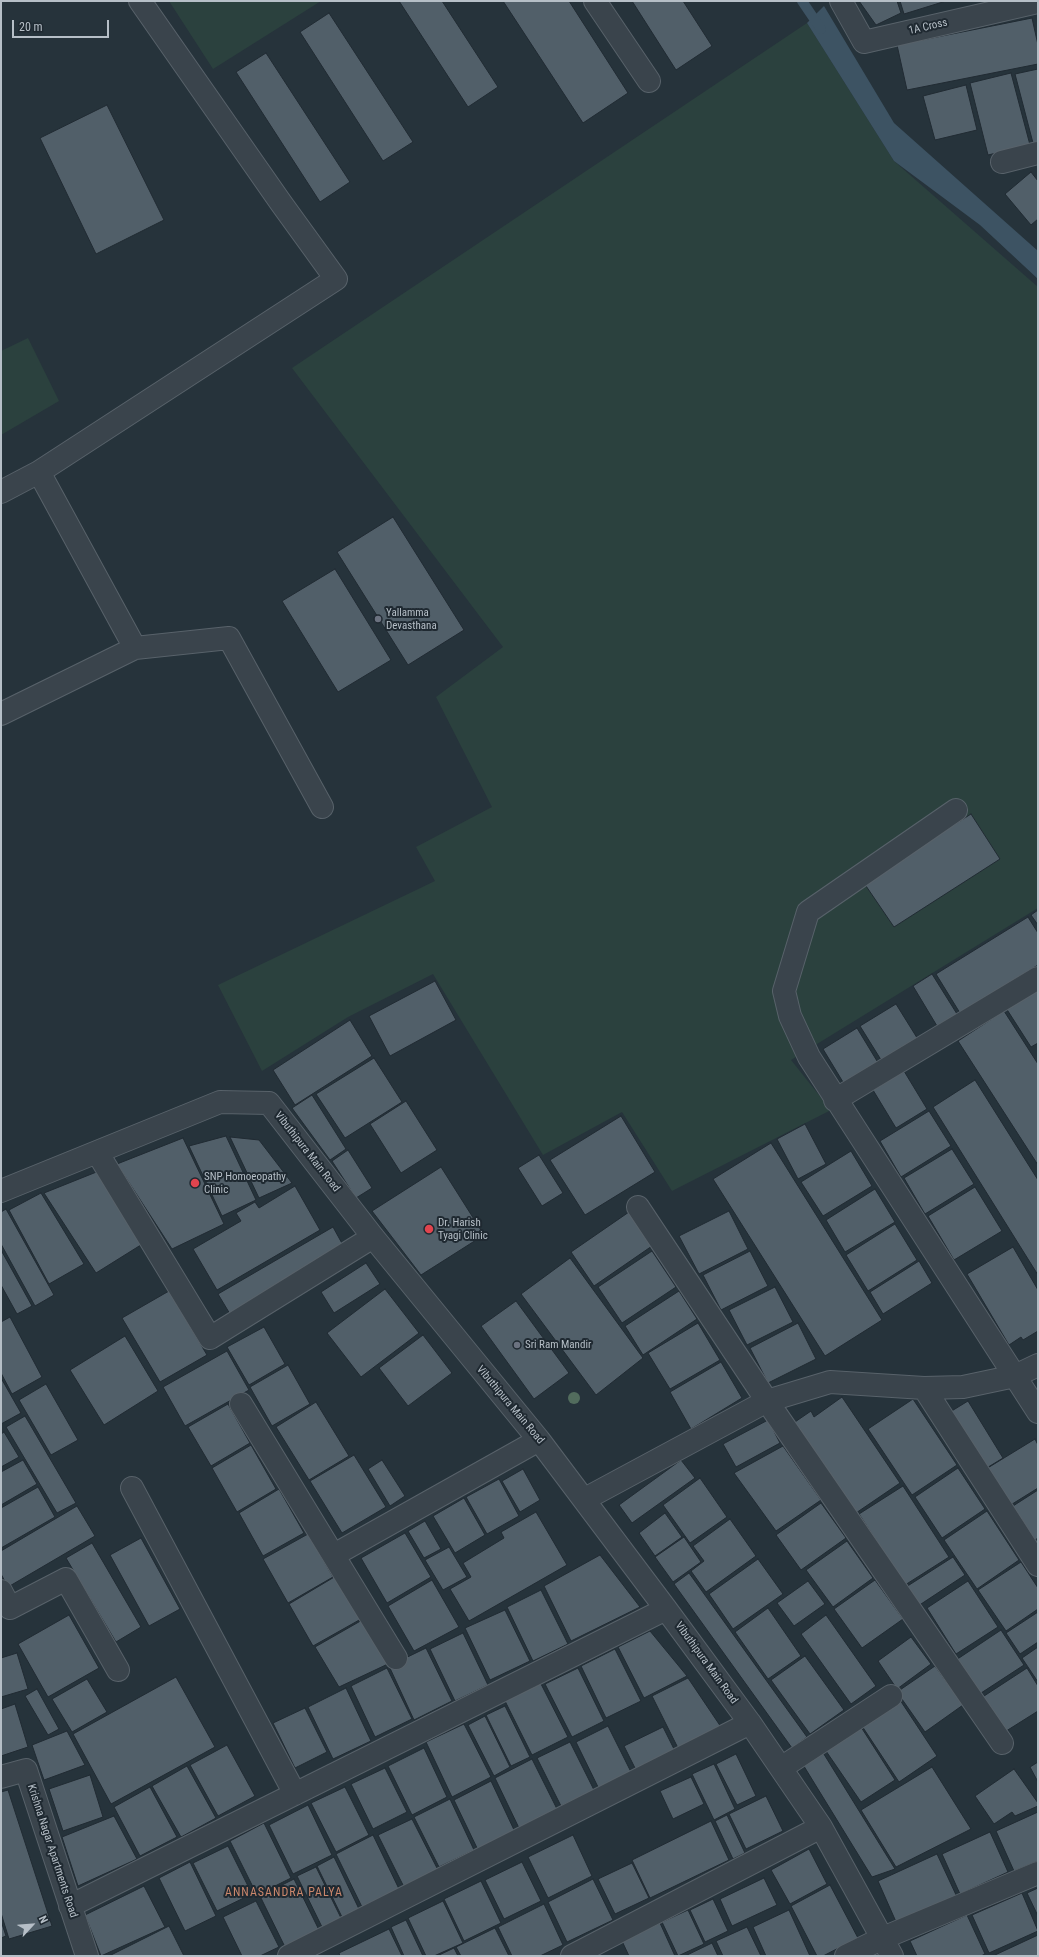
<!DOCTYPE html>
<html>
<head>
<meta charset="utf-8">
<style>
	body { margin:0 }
	#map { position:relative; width:1039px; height:1957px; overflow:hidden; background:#26333b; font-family:"Roboto Condensed",sans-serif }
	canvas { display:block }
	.frame { position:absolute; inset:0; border:2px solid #b6bfc7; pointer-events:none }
	.north { position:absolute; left:12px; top:1905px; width:40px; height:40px; -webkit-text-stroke:3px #1f2931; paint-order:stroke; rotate:64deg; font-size:11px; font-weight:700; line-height:16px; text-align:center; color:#b6bfc7 }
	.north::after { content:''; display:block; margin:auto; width:14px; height:18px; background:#b6bfc7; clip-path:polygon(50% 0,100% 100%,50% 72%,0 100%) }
	.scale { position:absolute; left:12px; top:20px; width:97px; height:18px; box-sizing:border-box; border:2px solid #b6bfc7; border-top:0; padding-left:5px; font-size:12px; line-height:14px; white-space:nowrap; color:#b6bfc7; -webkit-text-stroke:3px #1f2931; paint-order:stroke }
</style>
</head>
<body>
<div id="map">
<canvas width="1039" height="1957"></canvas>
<div class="frame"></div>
<div class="north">N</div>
<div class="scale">20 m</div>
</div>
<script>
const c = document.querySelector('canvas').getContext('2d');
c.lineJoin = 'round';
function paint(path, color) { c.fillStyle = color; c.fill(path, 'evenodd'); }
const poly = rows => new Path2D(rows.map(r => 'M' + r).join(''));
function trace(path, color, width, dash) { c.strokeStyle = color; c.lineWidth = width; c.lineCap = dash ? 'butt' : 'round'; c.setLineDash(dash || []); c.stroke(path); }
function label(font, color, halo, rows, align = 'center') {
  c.font = font + ' "Roboto Condensed",sans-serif'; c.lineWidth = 4; c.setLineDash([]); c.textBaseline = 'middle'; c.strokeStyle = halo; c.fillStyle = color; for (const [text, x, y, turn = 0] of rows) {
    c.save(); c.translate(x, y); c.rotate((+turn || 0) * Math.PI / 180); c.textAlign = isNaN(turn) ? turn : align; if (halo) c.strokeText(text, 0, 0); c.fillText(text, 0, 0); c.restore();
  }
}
paint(poly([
	[169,1,321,1,213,69],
	[807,23,894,161,1038,287,1038,908,791,1060,831,1110,672,1191,622,1112,543,1155,433,974,348,1017,262,1071,218,985,435,881,416,847,492,807,436,697,503,647,292,368],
	[28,338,59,401,1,435,1,351]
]), '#2b413e');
paint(poly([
	[824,6,894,123,1038,251,1038,279,980,225,894,161,807,23]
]), '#3d5363');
trace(poly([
	[802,1,821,29]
]), '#3d5363', 10);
const building = poly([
	[399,1,442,1,498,87,468,107,399,1],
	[503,1,569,1,628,93,583,123,503,1],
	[632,1,683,1,712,46,676,70,632,1],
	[859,1,897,1,901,13,876,25,859,1],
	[900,1,946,1,904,14,900,1],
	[329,13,413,142,383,161,300,32,329,13],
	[1032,18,1038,45,1038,64,907,90,897,45,1032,18],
	[266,53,350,182,320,202,236,72,266,53],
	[1038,69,1038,142,1033,143,1015,74,1038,69],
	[1011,73,1030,145,988,155,970,83,1011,73],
	[966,85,977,130,935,140,923,96,966,85],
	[107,105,164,220,96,254,40,138,107,105],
	[1031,172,1038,181,1038,219,1031,225,1005,194,1031,172],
	[393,517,464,630,408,665,337,552,393,517],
	[335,569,391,660,338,692,282,601,335,569],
	[971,814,1000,859,894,927,864,883,971,814],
	[1038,910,1038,925,1031,915,1038,910],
	[1028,917,1038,933,1038,965,960,1013,936,974,1028,917],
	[932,974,957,1014,937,1026,913,986,932,974],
	[435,981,456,1020,390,1056,369,1016,435,981],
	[1038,987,1038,1043,1031,1047,1006,1008,1038,987],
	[896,1004,919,1041,883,1063,860,1026,896,1004],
	[1004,1011,1038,1064,1038,1165,958,1041,1004,1011],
	[350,1020,372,1056,295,1105,273,1070,350,1020],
	[857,1028,880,1066,846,1087,823,1049,857,1028],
	[374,1058,402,1102,345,1138,316,1094,374,1058],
	[904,1071,927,1109,896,1128,873,1090,904,1071],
	[975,1080,1038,1180,1038,1275,933,1107,975,1080],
	[312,1095,346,1149,330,1160,292,1108,312,1095],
	[406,1101,437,1150,401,1173,370,1124,406,1101],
	[929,1111,951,1146,901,1177,880,1141,929,1111],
	[621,1116,655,1172,585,1215,550,1160,621,1116],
	[805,1124,826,1164,798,1179,777,1139,805,1124],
	[226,1136,256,1200,222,1216,189,1146,226,1136],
	[230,1137,259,1140,292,1183,259,1198,230,1137],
	[183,1138,224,1224,172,1249,117,1164,183,1138],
	[771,1143,882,1320,825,1356,713,1179,771,1143],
	[952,1149,974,1184,925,1214,904,1178,952,1149],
	[348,1150,372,1188,356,1198,332,1161,348,1150],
	[851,1151,872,1186,823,1216,801,1182,851,1151],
	[539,1155,563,1193,542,1206,518,1168,539,1155],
	[441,1167,484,1235,421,1275,372,1211,441,1167],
	[99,1171,144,1243,96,1273,44,1193,99,1171],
	[295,1186,320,1230,217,1290,193,1249,241,1221,236,1213,255,1202,259,1208,295,1186],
	[975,1187,1002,1231,954,1260,928,1216,975,1187],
	[875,1189,895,1222,845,1252,826,1220,875,1189],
	[41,1193,84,1264,49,1284,9,1210,41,1193],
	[6,1209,54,1295,35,1306,1,1244,1,1212,6,1209],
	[729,1211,748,1249,699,1274,679,1236,729,1211],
	[629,1212,652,1246,594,1286,571,1252,629,1212],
	[895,1224,917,1260,868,1291,846,1255,895,1224],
	[333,1227,344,1247,230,1314,218,1294,333,1227],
	[1013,1247,1038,1290,1038,1331,1023,1340,1021,1337,1009,1345,967,1274,1013,1247],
	[1,1250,32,1306,17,1314,1,1285,1,1250],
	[652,1251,676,1287,622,1323,598,1287,652,1251],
	[750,1251,768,1286,721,1310,703,1275,750,1251],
	[570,1258,643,1358,596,1395,521,1294,570,1258],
	[919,1261,932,1283,883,1314,870,1292,919,1261],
	[366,1263,380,1284,334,1313,321,1292,366,1263],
	[775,1287,793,1322,747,1345,729,1310,775,1287],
	[385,1289,419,1333,361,1377,327,1333,385,1289],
	[169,1291,207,1355,160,1382,122,1318,169,1291],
	[679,1291,697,1319,643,1355,625,1326,679,1291],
	[516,1301,569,1373,534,1399,481,1326,516,1301],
	[10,1317,42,1377,12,1394,1,1373,1,1322,10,1317],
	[698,1323,720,1360,670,1389,648,1353,698,1323],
	[798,1323,816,1359,768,1383,750,1348,798,1323],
	[264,1327,285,1364,249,1385,227,1347,264,1327],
	[423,1335,452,1373,408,1406,379,1368,423,1335],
	[125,1336,158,1391,104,1425,70,1370,125,1336],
	[227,1351,249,1390,185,1426,163,1387,227,1351],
	[721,1362,742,1398,691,1429,670,1392,721,1362],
	[288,1365,310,1404,272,1426,250,1387,288,1365],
	[1,1378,21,1413,1,1424,1,1378],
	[46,1384,78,1440,51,1455,19,1400,46,1384],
	[842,1397,900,1483,853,1515,792,1424,811,1411,814,1417,842,1397],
	[913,1399,957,1465,912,1495,868,1429,913,1399],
	[968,1401,1003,1458,985,1469,950,1412,968,1401],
	[316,1402,349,1456,309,1480,276,1427,316,1402],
	[228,1404,250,1443,211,1466,188,1427,228,1404],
	[25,1416,76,1503,57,1513,6,1427,25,1416],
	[768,1420,780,1443,736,1467,723,1444,768,1420],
	[4,1432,19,1457,1,1467,1,1434,4,1432],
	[1035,1439,1038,1445,1038,1488,1009,1506,986,1469,1035,1439],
	[251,1445,276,1489,237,1512,212,1468,251,1445],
	[783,1446,821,1500,776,1531,734,1473,783,1446],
	[354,1455,386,1507,342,1533,310,1481,354,1455],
	[23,1460,37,1484,1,1505,1,1472,23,1460],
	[382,1460,405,1496,390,1506,368,1469,382,1460],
	[681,1460,695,1478,632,1523,619,1505,681,1460],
	[958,1468,985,1509,942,1538,915,1497,958,1468],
	[523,1469,540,1500,520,1512,502,1481,523,1469],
	[700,1478,727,1517,690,1543,663,1505,700,1478],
	[499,1479,519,1516,487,1534,466,1497,499,1479],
	[903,1486,949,1557,905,1585,859,1514,903,1486],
	[38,1487,55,1517,1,1548,1,1508,38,1487],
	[279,1489,304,1533,263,1556,239,1513,279,1489],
	[1038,1490,1038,1538,1035,1540,1013,1506,1038,1490],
	[464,1498,485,1535,455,1553,433,1516,464,1498],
	[821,1503,846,1538,801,1570,776,1535,821,1503],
	[77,1506,95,1536,8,1587,1,1574,1,1551,77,1506],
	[987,1511,1019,1560,977,1589,944,1540,987,1511],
	[536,1512,567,1565,469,1621,450,1589,471,1577,463,1563,504,1538,501,1532,536,1512],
	[665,1513,682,1537,655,1556,639,1533,665,1513],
	[730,1519,756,1556,706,1592,691,1571,704,1561,693,1546,730,1519],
	[425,1521,441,1549,424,1558,408,1531,425,1521],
	[405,1533,431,1577,387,1603,361,1558,405,1533],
	[308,1534,333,1577,288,1603,263,1559,308,1534],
	[684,1537,701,1562,673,1582,655,1557,684,1537],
	[141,1538,180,1609,149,1626,110,1555,141,1538],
	[847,1541,873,1578,833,1607,806,1570,847,1541],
	[92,1543,141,1627,116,1642,66,1558,92,1543],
	[449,1547,467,1577,443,1590,425,1560,449,1547],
	[600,1555,640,1607,571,1641,544,1586,600,1555],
	[953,1557,965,1575,918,1606,906,1587,953,1557],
	[758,1559,783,1594,733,1629,709,1594,758,1559],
	[1021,1562,1038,1588,1038,1609,1006,1631,978,1590,1021,1562],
	[689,1573,807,1737,792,1748,674,1584,689,1573],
	[336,1576,361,1619,313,1646,289,1604,336,1576],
	[432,1580,459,1627,414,1651,388,1606,432,1580],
	[875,1580,903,1619,862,1648,834,1609,875,1580],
	[808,1581,825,1604,794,1626,777,1603,808,1581],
	[968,1581,998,1627,956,1654,927,1608,968,1581],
	[541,1590,568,1644,533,1661,507,1607,541,1590],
	[768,1608,801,1656,768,1679,735,1632,768,1608],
	[505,1610,530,1661,490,1680,465,1628,505,1610],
	[1038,1612,1038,1642,1020,1654,1006,1633,1038,1612],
	[69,1615,99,1668,48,1697,18,1644,69,1615],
	[826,1615,876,1686,851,1704,801,1634,826,1615],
	[364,1619,390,1663,339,1687,315,1647,364,1619],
	[1001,1630,1024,1665,978,1695,956,1660,1001,1630],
	[650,1631,687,1676,644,1698,618,1647,650,1631],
	[463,1633,488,1685,455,1701,430,1649,463,1633],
	[911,1637,931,1664,897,1689,878,1661,911,1637],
	[1038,1647,1038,1682,1022,1658,1038,1647],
	[426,1648,452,1701,414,1720,389,1666,426,1648],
	[615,1649,641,1701,606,1718,581,1666,615,1649],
	[17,1653,28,1689,1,1697,1,1658,17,1653],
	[805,1656,844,1710,810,1734,771,1680,805,1656],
	[935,1666,963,1705,925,1732,897,1692,935,1666],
	[387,1668,412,1719,375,1737,351,1686,387,1668],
	[578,1668,604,1721,572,1737,545,1684,578,1668],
	[1027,1668,1038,1686,1038,1711,1003,1733,981,1698,1027,1668],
	[176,1677,215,1747,111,1804,73,1734,176,1677],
	[688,1678,721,1727,678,1748,652,1696,688,1678],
	[87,1679,107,1712,72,1732,52,1699,87,1679],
	[540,1682,568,1737,532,1755,504,1699,540,1682],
	[346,1688,371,1741,333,1759,308,1707,346,1688],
	[37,1689,59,1729,48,1735,25,1696,37,1689],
	[900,1700,937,1756,899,1782,862,1726,900,1700],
	[15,1704,28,1747,1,1756,1,1709,15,1704],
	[505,1706,530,1757,511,1766,486,1715,505,1706],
	[305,1708,327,1752,295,1768,273,1723,305,1708],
	[485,1716,510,1767,494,1776,468,1725,485,1716],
	[464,1724,491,1777,452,1797,426,1742,464,1724],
	[608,1726,631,1772,599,1789,576,1742,608,1726],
	[663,1727,675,1751,636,1770,624,1746,663,1727],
	[861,1727,895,1780,861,1802,826,1751,861,1727],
	[67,1731,85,1765,44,1780,32,1745,67,1731],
	[570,1742,594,1790,561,1806,537,1758,570,1742],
	[227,1745,255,1796,218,1816,190,1765,227,1745],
	[424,1748,447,1797,412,1815,388,1766,424,1748],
	[822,1751,895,1869,872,1877,802,1763,822,1751],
	[736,1754,756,1796,737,1805,716,1764,736,1754],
	[532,1759,557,1809,519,1828,495,1778,532,1759],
	[1038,1762,1038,1782,1030,1767,1038,1762],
	[714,1764,735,1809,714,1820,692,1774,714,1764],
	[187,1766,216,1818,181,1837,152,1786,187,1766],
	[932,1767,971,1829,896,1867,861,1810,932,1767],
	[385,1768,407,1812,373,1829,351,1784,385,1768],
	[1014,1769,1038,1803,1038,1806,1015,1816,1012,1812,994,1824,975,1796,1014,1769],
	[90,1775,103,1817,63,1831,49,1789,90,1775],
	[691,1777,704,1804,673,1819,660,1791,691,1777],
	[491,1781,515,1832,478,1850,454,1800,491,1781],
	[150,1787,177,1837,140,1856,114,1807,150,1787],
	[345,1787,369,1835,336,1852,311,1803,345,1787],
	[8,1790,52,1926,9,1939,1,1913,1,1792,8,1790],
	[766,1796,783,1831,746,1849,729,1814,766,1796],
	[450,1799,474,1850,439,1867,414,1817,450,1799],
	[308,1805,332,1855,293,1874,269,1825,308,1805],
	[1038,1812,1038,1861,1014,1871,996,1831,1038,1812],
	[727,1815,745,1853,733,1859,715,1821,727,1815],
	[114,1816,137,1859,78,1886,62,1837,114,1816],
	[412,1819,439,1872,405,1889,378,1835,412,1819],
	[711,1821,729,1860,650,1898,632,1860,711,1821],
	[264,1823,291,1878,257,1895,230,1841,264,1823],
	[990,1832,1008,1872,960,1894,942,1854,990,1832],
	[373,1835,400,1891,363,1909,336,1854,373,1835],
	[573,1835,592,1876,548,1898,528,1857,573,1835],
	[228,1846,252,1894,217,1911,193,1863,228,1846],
	[809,1849,827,1884,790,1904,771,1870,809,1849],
	[937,1854,957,1897,897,1924,878,1881,937,1854],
	[334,1857,359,1909,342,1917,317,1866,334,1857],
	[190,1862,216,1916,185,1931,159,1878,190,1862],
	[522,1862,541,1901,504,1919,485,1880,522,1862],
	[632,1863,649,1898,615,1914,598,1879,632,1863],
	[316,1867,341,1918,322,1927,297,1876,316,1867],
	[764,1878,777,1905,732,1926,720,1899,764,1878],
	[294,1879,319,1930,285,1947,260,1896,294,1879],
	[593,1879,613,1920,567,1942,548,1902,593,1879],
	[481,1881,501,1923,464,1941,444,1899,481,1881],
	[830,1885,858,1938,823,1956,817,1956,791,1906,830,1885],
	[144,1886,165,1927,101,1956,85,1915,144,1886],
	[1038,1888,1038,1916,1027,1893,1038,1888],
	[1022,1893,1038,1931,989,1953,972,1915,1022,1893],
	[713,1899,728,1931,705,1942,690,1910,713,1899],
	[256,1901,279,1947,260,1956,242,1956,223,1917,256,1901],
	[443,1901,463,1943,434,1956,426,1956,408,1918,443,1901],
	[544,1904,563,1945,540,1956,512,1956,498,1927,544,1904],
	[688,1910,704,1944,678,1956,662,1922,688,1910],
	[789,1910,810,1956,766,1956,753,1927,789,1910],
	[967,1915,985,1954,981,1956,917,1956,910,1941,967,1915],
	[406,1920,423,1956,404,1956,391,1927,406,1920],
	[1,1921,6,1936,1,1938,1,1921],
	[660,1923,675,1956,629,1956,622,1941,660,1923],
	[169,1926,184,1956,109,1956,169,1926],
	[747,1927,761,1956,723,1956,716,1941,747,1927],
	[495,1928,509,1956,461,1956,456,1947,495,1928],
	[389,1929,402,1956,340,1956,339,1953,389,1929],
	[1038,1935,1038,1956,995,1956,995,1955,1038,1935],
	[712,1943,718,1956,685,1956,712,1943],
	[454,1948,458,1956,437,1956,454,1948]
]);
paint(building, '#515f69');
trace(building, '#212b33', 1);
const minor = poly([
	[595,1,649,81],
	[841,1,864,42,1038,2],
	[1002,162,1038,153],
	[1,492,39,472,336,279,281,203,140,1],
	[135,648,229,638,322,807],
	[1,714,135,648,39,472],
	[956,810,808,912,784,991,790,1016,809,1057,1038,1412],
	[835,1100,1038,978],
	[97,1152,210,1338,373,1237],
	[1,1191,220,1102,269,1103,373,1237,539,1440,666,1609,750,1723,821,1827,892,1956],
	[638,1207,767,1401,1002,1743],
	[924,1388,1038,1565],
	[241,1404,396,1658],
	[132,1488,295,1794],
	[585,1499,767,1401,830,1382,924,1388,963,1387,1015,1376,1038,1365],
	[334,1555,539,1440],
	[1,1591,10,1608,66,1579,118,1670],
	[781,1768,891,1696],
	[1,1777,26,1770,87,1956],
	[70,1906,666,1609],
	[289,1956,750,1723],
	[572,1956,821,1827],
	[846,1956,883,1938,1038,1873]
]);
trace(minor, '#58626a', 24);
trace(minor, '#3a444c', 22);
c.fillStyle = '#526c5d';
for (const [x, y] of [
	[574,1398]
]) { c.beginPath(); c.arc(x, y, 6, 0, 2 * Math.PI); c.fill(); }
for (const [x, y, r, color] of [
	[378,619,4,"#6b7280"],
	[195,1183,5,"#e0444e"],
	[429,1229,5,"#e0444e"],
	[517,1345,4,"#6b7280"]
]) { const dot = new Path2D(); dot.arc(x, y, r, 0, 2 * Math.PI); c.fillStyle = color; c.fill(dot); trace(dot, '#1f2931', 1.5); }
label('11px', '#b6bfc7', '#1f2931', [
	["1A Cross",928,27,-13],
	["Vibuthipura Main Road",307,1152,52],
	["Vibuthipura Main Road",510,1405,50],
	["Vibuthipura Main Road",706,1663,54],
	["Krishna Nagar Apartments Road",52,1851,72]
]);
label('11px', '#b6bfc7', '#1f2931', [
	["Yallamma",386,613],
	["Devasthana",386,626],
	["SNP Homoeopathy",204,1177],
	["Clinic",204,1190],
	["Dr. Harish",438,1223],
	["Tyagi Clinic",438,1236],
	["Sri Ram Mandir",525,1345]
], 'left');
c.letterSpacing = '1px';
label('12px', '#cb876c', '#1f2931', [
	["ANNASANDRA PALYA",284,1893]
]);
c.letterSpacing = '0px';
</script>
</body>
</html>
